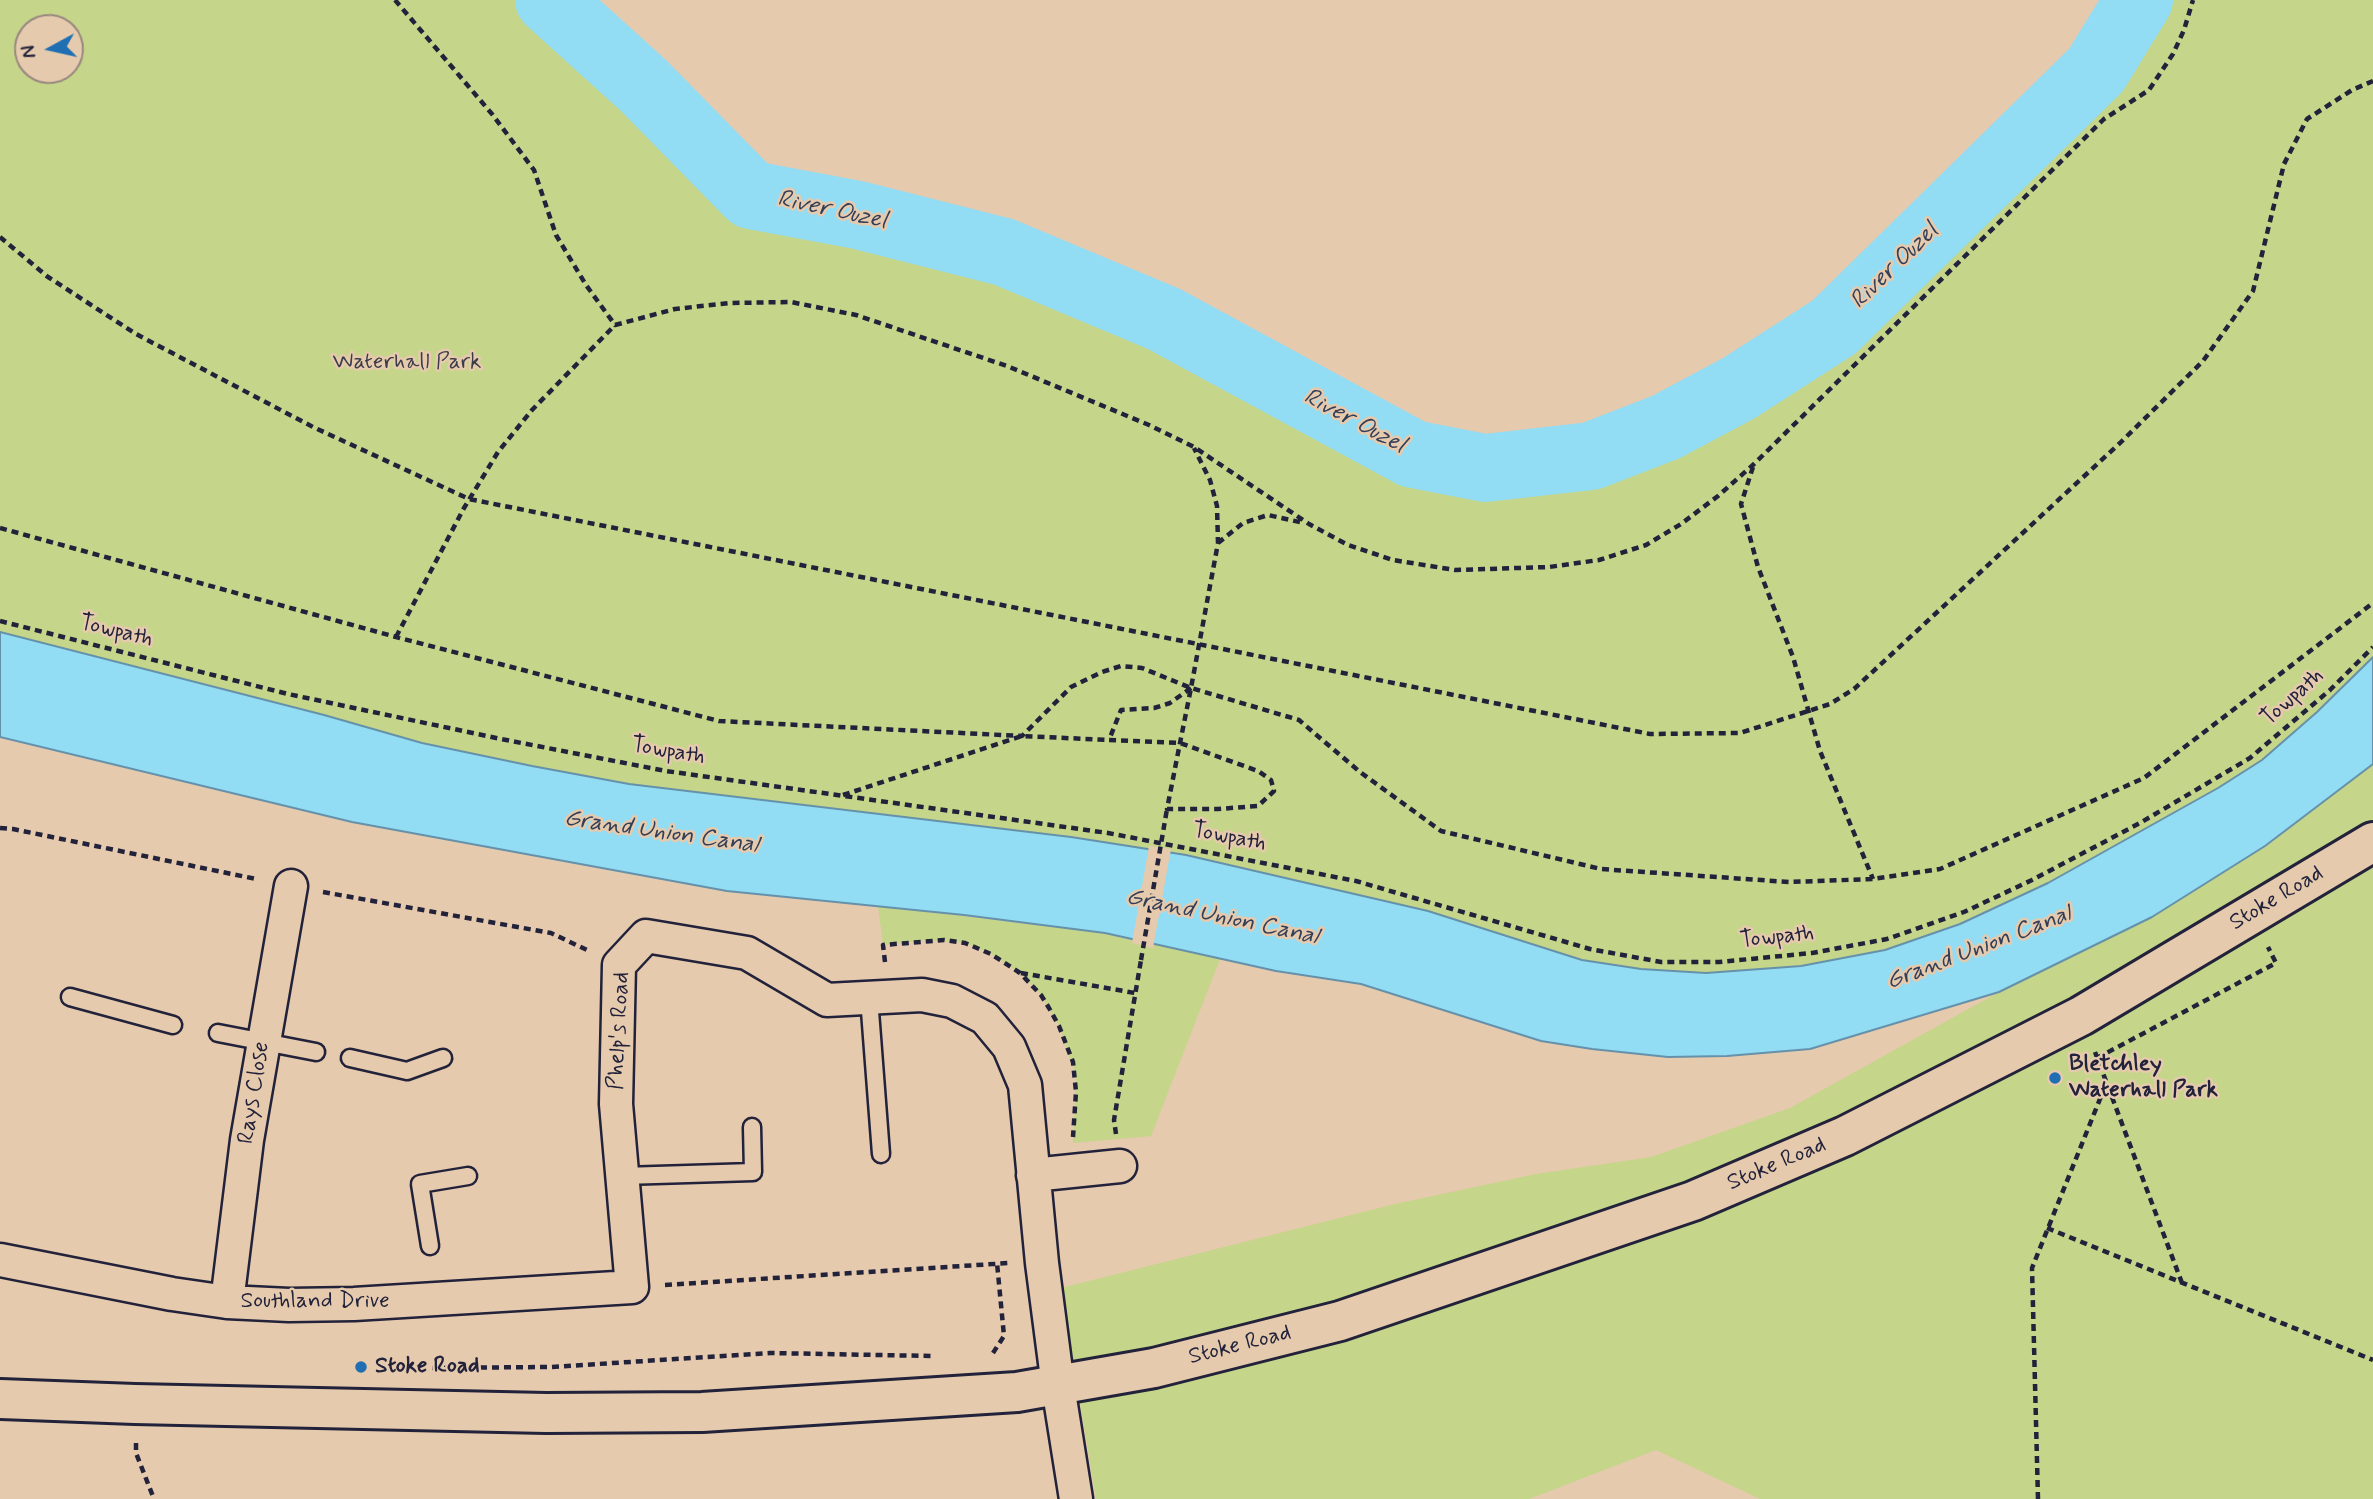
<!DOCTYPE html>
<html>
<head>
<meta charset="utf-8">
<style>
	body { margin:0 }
	#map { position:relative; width:2373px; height:1499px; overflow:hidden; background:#e6caad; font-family:Mynerve,sans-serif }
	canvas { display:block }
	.north { position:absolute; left:14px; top:14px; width:70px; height:70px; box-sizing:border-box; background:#e6caad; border:2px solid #98877f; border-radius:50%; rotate:262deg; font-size:19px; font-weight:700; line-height:28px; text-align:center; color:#22223b }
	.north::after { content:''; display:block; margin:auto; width:24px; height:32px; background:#1f6fb2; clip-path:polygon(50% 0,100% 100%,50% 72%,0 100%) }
</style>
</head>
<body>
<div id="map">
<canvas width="2373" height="1499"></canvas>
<div class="north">N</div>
</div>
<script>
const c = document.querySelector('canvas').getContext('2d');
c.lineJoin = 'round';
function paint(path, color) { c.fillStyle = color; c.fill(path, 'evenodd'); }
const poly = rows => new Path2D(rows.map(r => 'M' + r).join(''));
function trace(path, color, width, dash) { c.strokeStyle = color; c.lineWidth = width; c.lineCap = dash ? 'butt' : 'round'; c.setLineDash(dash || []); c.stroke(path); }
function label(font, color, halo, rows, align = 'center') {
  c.font = font + ' Mynerve,sans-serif'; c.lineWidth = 5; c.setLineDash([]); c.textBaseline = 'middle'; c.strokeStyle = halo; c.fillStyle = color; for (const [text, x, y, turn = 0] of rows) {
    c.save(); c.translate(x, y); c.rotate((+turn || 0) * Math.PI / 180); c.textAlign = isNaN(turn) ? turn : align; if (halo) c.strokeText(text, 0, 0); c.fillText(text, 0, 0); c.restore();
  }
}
paint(poly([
	[0,0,549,0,643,85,751,195,858,215,1004,252,1164,319,1413,454,1485,468,1591,456,1666,427,1739,388,1834,327,2096,70,2139,0,2373,0,2373,657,2317,712,2262,760,2218,788,2048,883,1960,924,1885,950,1801,966,1706,973,1641,969,1582,960,1428,911,1186,855,1071,837,629,784,532,766,422,743,324,715,0,632],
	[28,28,70,28,70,70,28,70],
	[2373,764,2373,1499,1760,1499,1656,1450,1529,1499,1096,1499,1061,1288,1395,1204,1536,1174,1651,1157,1790,1108,1999,992,2152,917,2265,846],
	[878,906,1105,933,1220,959,1151,1136,1073,1143,1076,1076,1059,1026,1041,995,1020,973,991,954,965,943,926,940,883,945]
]), '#c5d589');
const water = poly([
	[0,632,324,715,422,743,532,766,629,784,1071,837,1186,855,1428,911,1582,960,1641,969,1706,973,1801,966,1885,950,1960,924,2048,883,2218,788,2262,760,2317,712,2373,657,2373,764,2265,846,2152,917,1999,992,1810,1049,1727,1056,1668,1057,1592,1049,1541,1041,1361,984,1276,971,1105,933,964,915,727,891,352,822,0,737,0,632]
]);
paint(water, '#92dcf4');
trace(water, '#6592aa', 2);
paint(poly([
	[1149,846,1171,849,1153,948,1132,943]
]), '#e6caad');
trace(poly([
	[549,0,643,85,751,195,858,215,1004,252,1164,319,1413,454,1485,468,1591,456,1666,427,1739,388,1834,327,2096,70,2139,0]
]), '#92dcf4', 68);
const lane = poly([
	[70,997,173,1025],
	[869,998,881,1154],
	[218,1033,316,1052],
	[350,1058,407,1071,443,1058],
	[623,1176,753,1172,752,1127],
	[430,1246,420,1184,468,1176]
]);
const street = poly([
	[1033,1175,1120,1166],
	[0,1260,172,1294,227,1302,289,1305,354,1304,632,1287,616,1104,619,965,646,936,747,953,827,1000,922,995,952,1001,985,1018,1009,1047,1025,1085,1042,1263,1058,1386,1076,1499],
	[227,1302,247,1140,291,886]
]);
const secondary = poly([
	[0,1399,135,1404,546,1413,702,1412,1017,1392,1154,1368,1340,1321,1693,1201,1845,1136,2081,1016,2373,842]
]);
trace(lane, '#22223b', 21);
trace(street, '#22223b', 37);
trace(secondary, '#22223b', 44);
trace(poly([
	[395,0,492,114,534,170,556,235,586,285,615,325,675,309,729,303,791,302,856,315,1007,366,1149,425,1194,447,1309,524,1348,545,1393,560,1455,570,1549,567,1599,560,1646,545,1681,524,1718,496,1754,464,2104,119,2149,90,2173,54,2184,30,2193,0],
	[0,237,48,277,136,334,313,427,469,499,1650,734,1740,733,1830,704,1854,689,2120,443,2203,361,2253,291,2284,164,2307,119,2352,90,2373,81],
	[1753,467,1741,504,1758,567,1793,657,1820,751,1873,879],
	[0,528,396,637,719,721,1022,736,1071,687,1102,672,1121,666,1142,668,1191,688,1299,720,1360,772,1441,831,1601,869,1789,882,1873,879,1940,869,2144,778,2373,603],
	[1218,543,1243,523,1268,515,1304,523],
	[0,621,288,694,501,739,666,771,1108,833,1356,881,1590,949,1661,962,1719,962,1812,953,1887,939,1964,912,2032,880,2140,823,2250,758,2330,690,2373,647],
	[396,637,464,508,498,452,532,410,615,325],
	[1191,688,1170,703,1154,708,1121,710,1109,740,1180,743,1258,771,1271,780,1274,791,1258,806,1218,809,1167,809,1180,743,1191,688,1218,543,1217,506,1210,480,1194,448],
	[843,795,1022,736,1109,740],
	[0,828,13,829,256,879],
	[323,892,551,933,587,950],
	[885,962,883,945,944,940,965,943,991,954,1020,973,1041,995,1049,1008,1059,1026,1073,1062,1076,1092,1073,1137],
	[1021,973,1135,993],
	[2095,1052,2182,1283],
	[2097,1058,2276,963,2268,947],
	[1116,1134,1114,1120,1141,960],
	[2047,1228,2373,1360],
	[665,1285,1009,1263],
	[993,1353,1004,1336,997,1263],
	[420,1368,551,1367,770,1353,932,1356],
	[136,1443,136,1453,154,1499],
	[2038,1499,2032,1268,2106,1084]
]), '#22223b', 4.5, [7, 5]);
trace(lane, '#e6caad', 16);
trace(street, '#e6caad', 32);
trace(secondary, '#e6caad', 38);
trace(poly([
	[1141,960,1167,809]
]), '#22223b', 4.5, [7, 5]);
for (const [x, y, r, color] of [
	[2055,1078,7,"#1f6fb2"],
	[361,1367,7,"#1f6fb2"]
]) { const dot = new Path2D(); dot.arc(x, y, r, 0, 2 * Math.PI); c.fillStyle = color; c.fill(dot); trace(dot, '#e6caad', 2.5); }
label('23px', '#3a3d47', '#e6caad', [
	["Waterhall Park",407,363]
]);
label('23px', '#22223b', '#e6caad', [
	["Towpath",116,632,14],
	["Towpath",2293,698,-41],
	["Towpath",668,752,10],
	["Towpath",1229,838,11],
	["Stoke Road",2277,899,-31],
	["Towpath",1777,938,-6],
	["Phelp's Road",620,1031,-87],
	["Rays Close",255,1093,-81],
	["Stoke Road",1777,1165,-23],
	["Southland Drive",315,1302],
	["Stoke Road",1240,1346,-14]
]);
label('bold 23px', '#22223b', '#e6caad', [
	["Bletchley",2069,1065],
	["Waterhall Park",2069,1091],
	["Stoke Road",375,1367]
], 'left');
label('italic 24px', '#333e57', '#e6caad', [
	["River Ouzel",832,211,12],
	["River Ouzel",1895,267,-44],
	["River Ouzel",1354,422,28],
	["Grand Union Canal",661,833,8],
	["Grand Union Canal",1222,918,12],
	["Grand Union Canal",1979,949,-21]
]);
</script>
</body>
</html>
